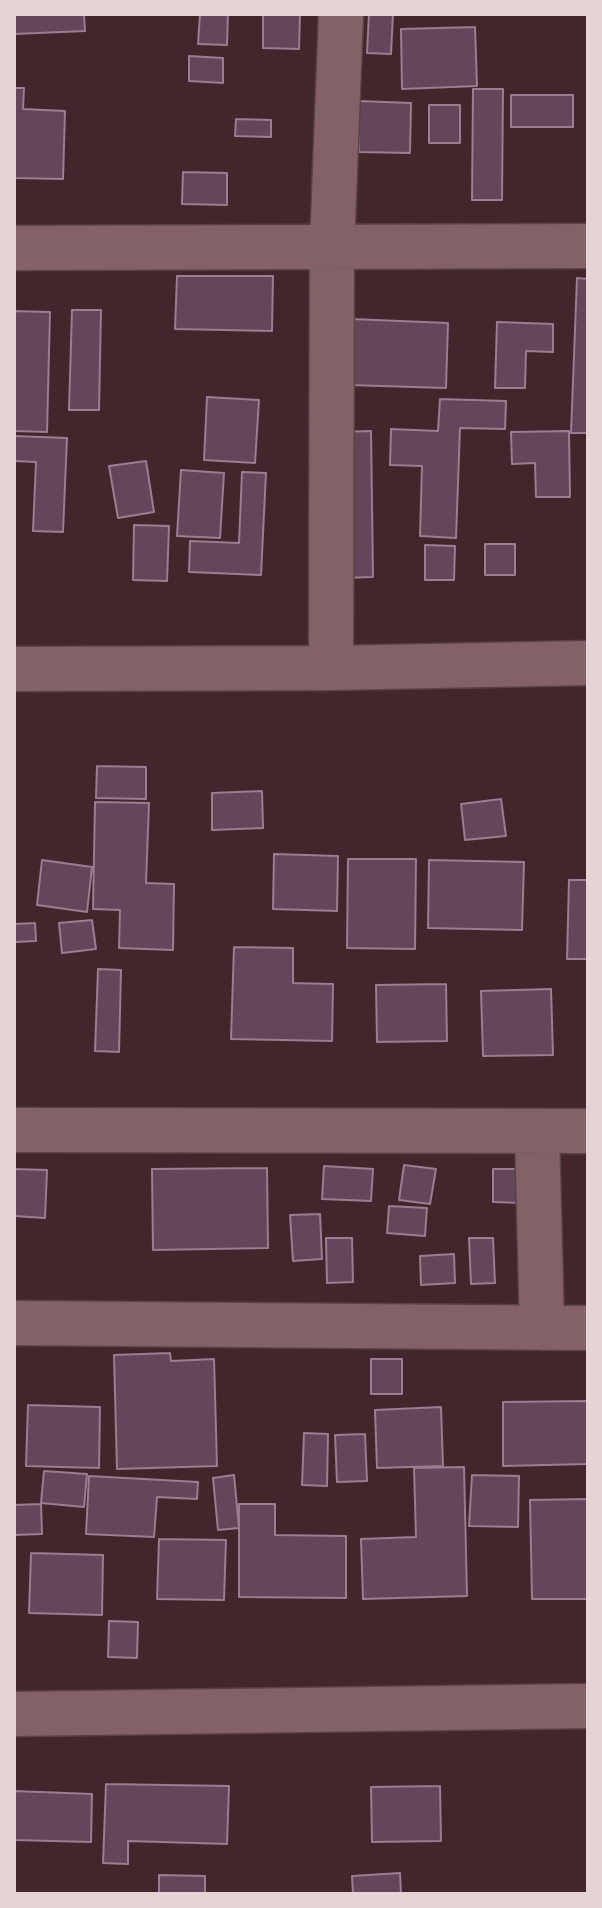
<!DOCTYPE html>
<html>
<head>
<meta charset="utf-8">
<style>
	body { margin:0 }
	#map { position:relative; width:602px; height:1908px; overflow:hidden; background:#43262c; font-family:"Fira Sans Condensed",sans-serif }
	canvas { display:block }
	.frame { position:absolute; inset:0; border:16px solid #e6d3d6; pointer-events:none }
</style>
</head>
<body>
<div id="map">
<canvas width="602" height="1908"></canvas>
<div class="frame"></div>
</div>
<script>
const c = document.querySelector('canvas').getContext('2d');
c.lineJoin = 'round';
function paint(path, color) { c.fillStyle = color; c.fill(path, 'evenodd'); }
const poly = rows => new Path2D(rows.map(r => 'M' + r).join(''));
function trace(path, color, width, dash) { c.strokeStyle = color; c.lineWidth = width; c.lineCap = dash ? 'butt' : 'round'; c.setLineDash(dash || []); c.stroke(path); }
const building = poly([
	[14,14,84,14,85,31,14,34,14,14],
	[200,14,228,14,227,45,198,44,200,14],
	[263,14,300,14,299,49,263,48,263,14],
	[369,14,393,14,391,54,367,53,369,14],
	[475,27,477,86,402,89,401,29,475,27],
	[189,56,223,58,223,83,189,81,189,56],
	[14,88,24,88,23,109,65,111,63,179,14,178,14,88],
	[473,89,503,89,502,200,472,200,473,89],
	[511,95,573,95,573,127,511,127,511,95],
	[359,101,411,103,410,153,359,152,359,101],
	[429,105,460,105,460,143,429,143,429,105],
	[236,119,271,120,271,137,235,136,236,119],
	[183,172,227,173,227,205,182,204,183,172],
	[177,276,273,276,272,331,175,329,177,276],
	[577,278,588,279,588,433,571,433,577,278],
	[72,310,101,310,99,410,69,410,72,310],
	[14,311,50,312,47,432,14,431,14,311],
	[352,319,448,323,446,388,349,385,352,319],
	[497,322,553,324,553,352,526,351,525,388,495,388,497,322],
	[207,397,259,400,255,463,204,460,207,397],
	[440,399,506,401,505,429,460,428,456,538,420,536,422,466,390,465,391,429,438,431,440,399],
	[371,431,373,577,342,578,340,432,371,431],
	[569,431,570,497,536,497,535,463,512,464,511,432,569,431],
	[14,436,67,438,63,532,33,531,36,462,14,461,14,436],
	[146,461,154,512,118,518,109,466,146,461],
	[181,470,224,473,220,538,177,536,181,470],
	[242,472,266,473,261,575,189,572,190,541,239,543,242,472],
	[134,525,169,526,167,581,133,580,134,525],
	[485,544,515,544,515,575,485,575,485,544],
	[425,545,455,546,454,580,425,580,425,545],
	[97,766,146,767,146,799,96,798,97,766],
	[262,791,263,828,212,830,212,793,262,791],
	[501,799,506,836,465,840,461,804,501,799],
	[95,802,149,803,146,883,174,884,173,950,119,948,120,910,93,909,95,802],
	[274,854,338,856,337,911,273,909,274,854],
	[348,859,416,859,415,949,347,948,348,859],
	[42,860,92,867,87,912,37,905,42,860],
	[429,860,524,862,522,930,428,928,429,860],
	[569,880,588,880,588,959,567,959,569,880],
	[92,920,96,949,62,953,59,923,92,920],
	[35,923,36,941,14,942,14,924,35,923],
	[234,947,293,948,293,983,333,984,332,1041,231,1039,234,947],
	[98,969,121,970,119,1052,95,1051,98,969],
	[446,984,447,1041,377,1042,376,985,446,984],
	[551,989,553,1055,483,1056,481,991,551,989],
	[404,1165,436,1169,430,1204,399,1200,404,1165],
	[324,1166,373,1169,371,1201,322,1199,324,1166],
	[267,1168,268,1248,153,1250,152,1169,267,1168],
	[14,1169,47,1170,45,1218,14,1216,14,1169],
	[493,1169,523,1169,522,1203,493,1202,493,1169],
	[389,1206,427,1208,425,1236,387,1233,389,1206],
	[320,1214,322,1259,293,1261,290,1215,320,1214],
	[326,1238,352,1238,353,1282,327,1283,326,1238],
	[469,1238,493,1238,495,1283,471,1284,469,1238],
	[454,1254,455,1283,421,1285,420,1256,454,1254],
	[170,1353,171,1361,214,1359,217,1466,117,1469,114,1355,170,1353],
	[371,1359,402,1359,402,1394,371,1394,371,1359],
	[588,1401,588,1464,503,1466,503,1402,588,1401],
	[28,1405,100,1407,99,1468,26,1466,28,1405],
	[441,1407,443,1466,377,1468,375,1410,441,1407],
	[304,1433,328,1434,327,1486,302,1485,304,1433],
	[365,1434,367,1481,337,1482,335,1435,365,1434],
	[464,1467,467,1596,363,1599,361,1539,416,1537,414,1468,464,1467],
	[44,1471,87,1474,84,1507,41,1503,44,1471],
	[234,1475,239,1528,218,1530,213,1478,234,1475],
	[472,1475,519,1476,518,1527,469,1526,472,1475],
	[89,1476,198,1482,197,1499,157,1497,154,1537,86,1534,89,1476],
	[588,1499,588,1599,532,1599,530,1500,588,1499],
	[41,1504,42,1534,14,1535,14,1505,41,1504],
	[239,1504,275,1504,275,1535,346,1536,346,1598,239,1597,239,1504],
	[159,1539,226,1540,224,1600,157,1599,159,1539],
	[31,1553,103,1555,102,1615,29,1613,31,1553],
	[109,1621,138,1622,137,1658,108,1657,109,1621],
	[106,1784,229,1786,227,1844,128,1841,128,1864,103,1863,106,1784],
	[440,1786,441,1841,372,1842,371,1787,440,1786],
	[14,1791,92,1794,91,1842,14,1840,14,1791],
	[400,1873,401,1894,353,1894,352,1876,400,1873],
	[159,1875,205,1876,205,1894,159,1894,159,1875]
]);
paint(building, '#64465b');
trace(building, '#997d90', 2);
const minor = poly([
	[14,248,588,246],
	[331,668,332,248,341,14],
	[14,669,331,668,588,663],
	[14,1130,588,1131],
	[537,1132,542,1328],
	[14,1323,588,1328],
	[14,1714,588,1706]
]);
trace(minor, '#594246', 47);
trace(minor, '#826167', 44);
</script>
</body>
</html>
